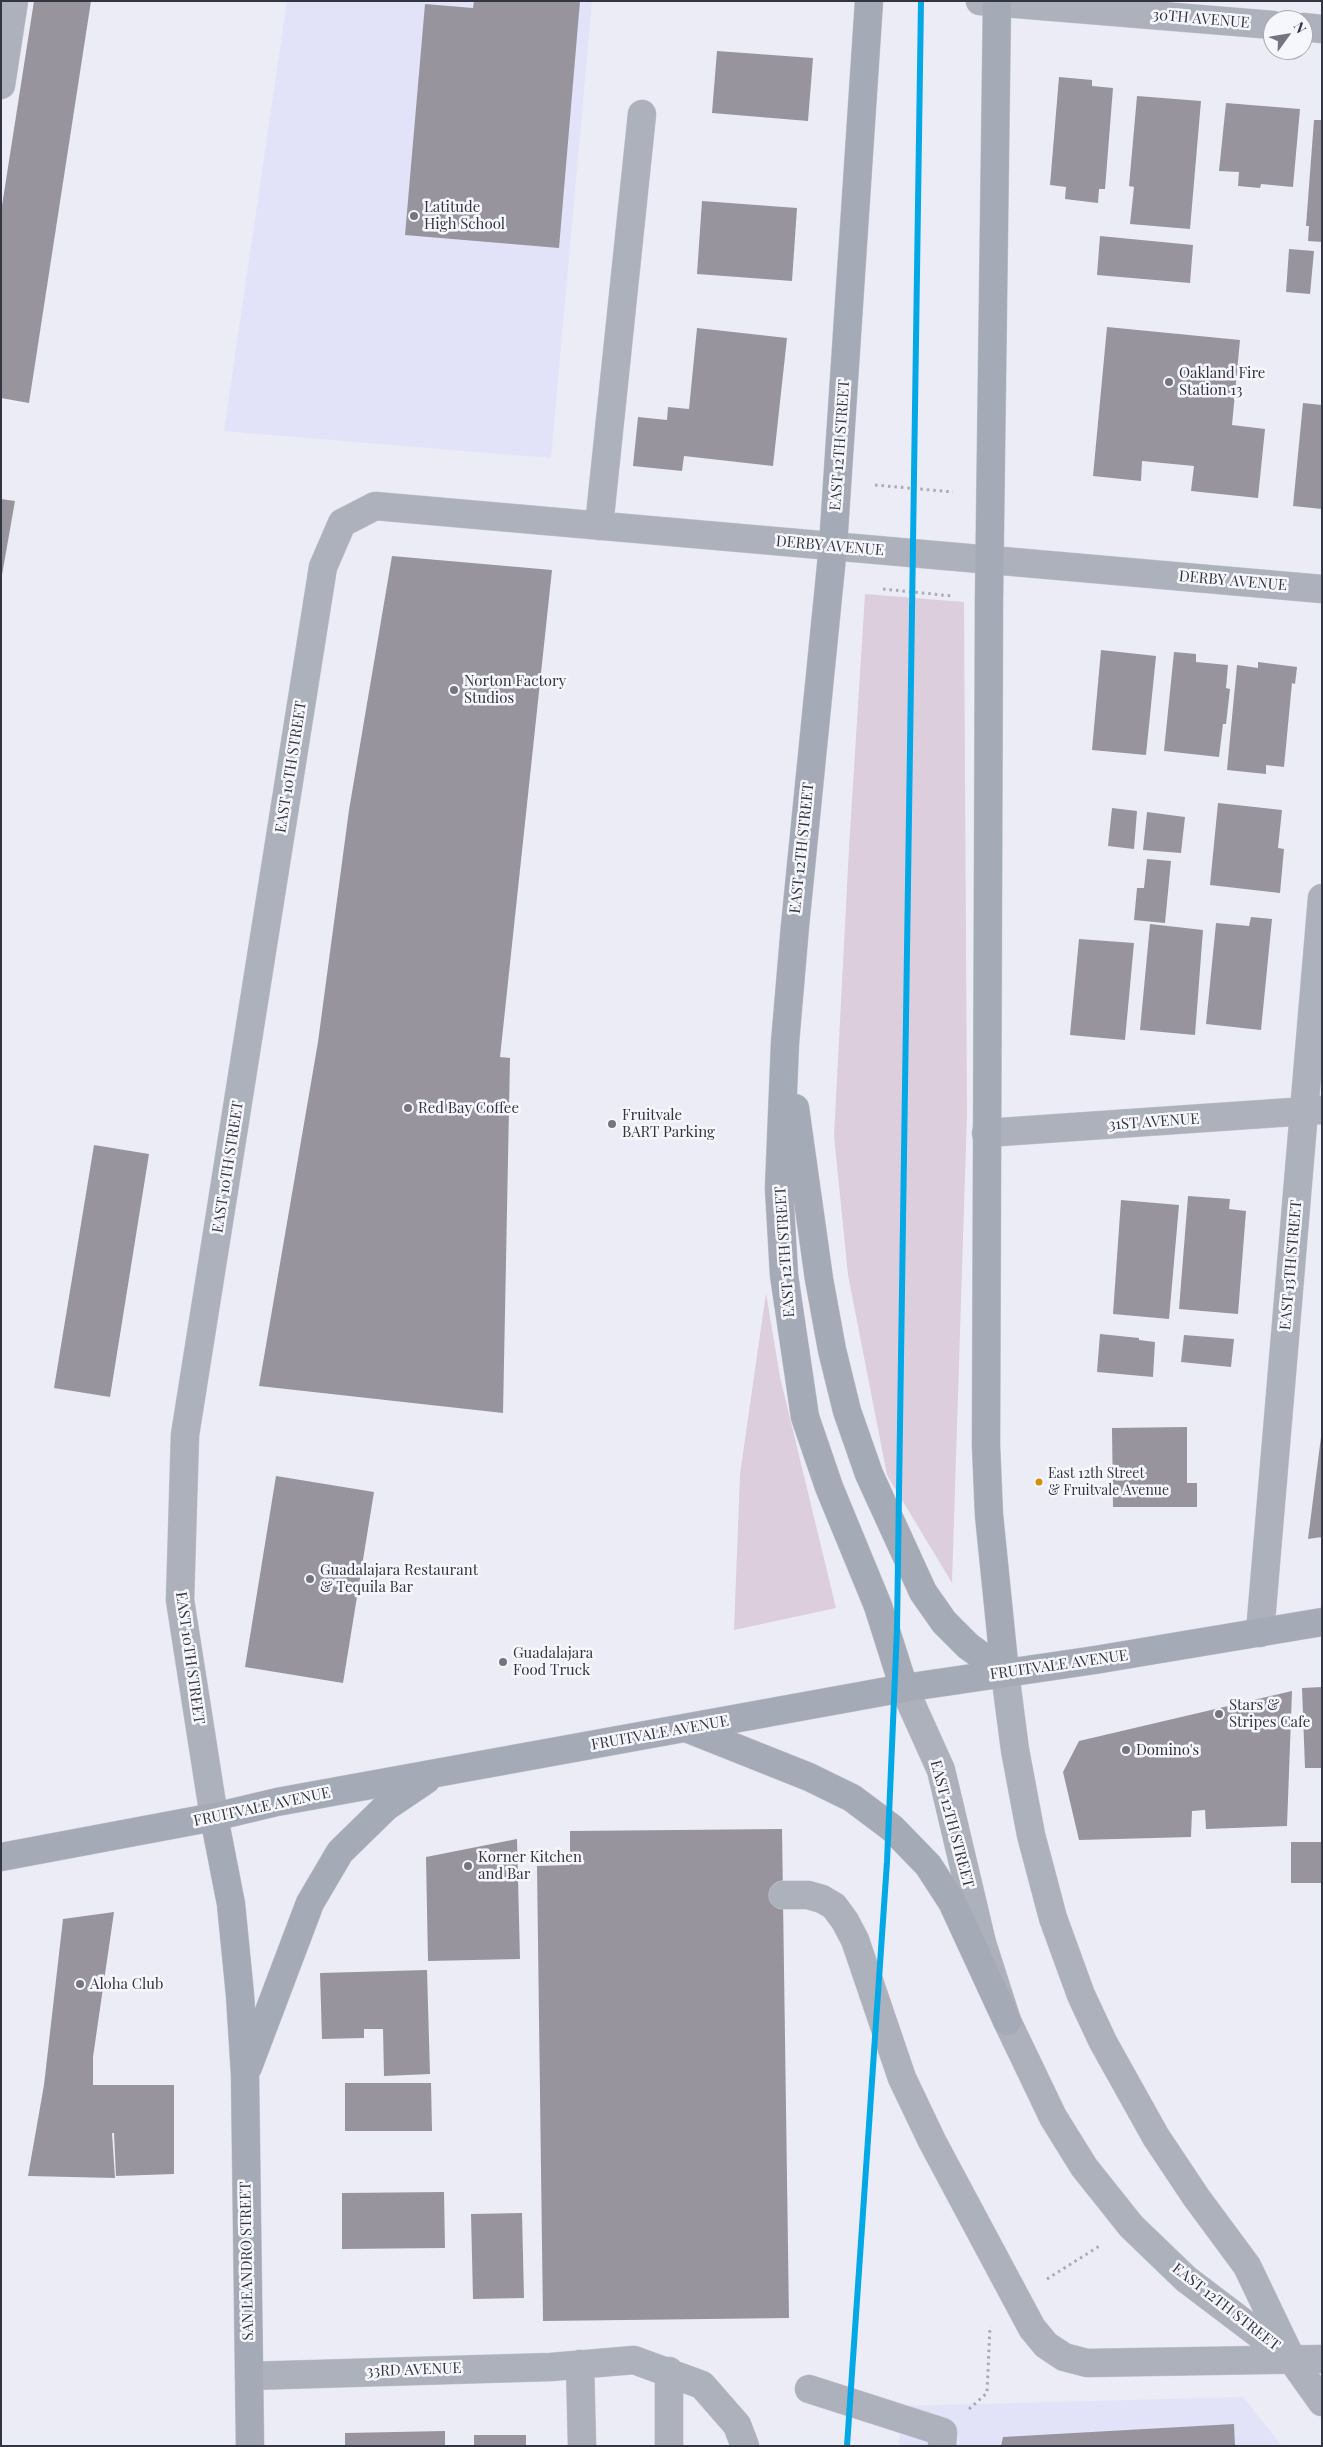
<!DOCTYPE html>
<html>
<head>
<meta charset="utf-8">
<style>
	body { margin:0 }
	#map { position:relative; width:1323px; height:2447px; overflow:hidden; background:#ececf7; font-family:"Playfair Display",serif }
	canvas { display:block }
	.frame { position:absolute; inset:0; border:2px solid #343542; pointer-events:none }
	.north { position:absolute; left:1263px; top:10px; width:50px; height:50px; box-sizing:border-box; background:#f6f6fd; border:1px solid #a8a9b2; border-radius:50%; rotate:58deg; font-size:14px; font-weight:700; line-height:20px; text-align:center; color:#343542 }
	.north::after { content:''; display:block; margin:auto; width:18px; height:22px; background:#747581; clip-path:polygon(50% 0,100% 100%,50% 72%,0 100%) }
</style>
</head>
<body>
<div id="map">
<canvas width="1323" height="2447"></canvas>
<div class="frame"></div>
<div class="north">N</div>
</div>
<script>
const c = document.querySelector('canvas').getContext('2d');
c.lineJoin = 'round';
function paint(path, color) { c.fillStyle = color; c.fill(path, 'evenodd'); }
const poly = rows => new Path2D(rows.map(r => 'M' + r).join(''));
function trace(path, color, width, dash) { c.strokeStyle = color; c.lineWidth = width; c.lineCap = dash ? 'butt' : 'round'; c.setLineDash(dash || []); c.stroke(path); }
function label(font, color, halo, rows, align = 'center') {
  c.font = font + ' "Playfair Display",serif'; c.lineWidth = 5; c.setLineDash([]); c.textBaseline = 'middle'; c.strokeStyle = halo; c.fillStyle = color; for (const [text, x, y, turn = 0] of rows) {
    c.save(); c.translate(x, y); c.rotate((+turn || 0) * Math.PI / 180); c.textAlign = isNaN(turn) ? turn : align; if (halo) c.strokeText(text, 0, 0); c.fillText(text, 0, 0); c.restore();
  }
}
paint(poly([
	[287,1,592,1,551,458,224,431],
	[1243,2397,1282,2446,899,2446,902,2406]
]), '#e2e2f9');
paint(poly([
	[865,594,964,602,967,1114,952,1583,887,1475,848,1275,834,1136,849,848],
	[766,1293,780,1377,836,1608,734,1630,740,1474]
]), '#ddcedd');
paint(poly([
	[34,1,91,1,29,403,1,398,1,212],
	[474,1,580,1,559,248,405,235,425,4,473,8],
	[717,51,813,58,808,121,712,113],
	[1059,77,1092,80,1092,86,1113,88,1105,189,1099,189,1098,203,1065,199,1066,187,1050,185],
	[1137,96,1201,101,1190,229,1130,224,1134,187,1129,186],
	[1226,103,1300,109,1293,187,1261,184,1260,188,1238,186,1239,172,1219,171],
	[1314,120,1322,120,1322,242,1308,241,1309,226,1306,226],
	[702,201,797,208,792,281,697,274],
	[1100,236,1193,245,1190,283,1097,275],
	[1289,249,1314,251,1310,294,1286,292],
	[1107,327,1240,340,1232,425,1265,429,1258,498,1191,491,1194,466,1142,461,1141,481,1093,476],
	[697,328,787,338,773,466,684,456,682,471,633,466,638,417,667,420,668,407,689,409],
	[1303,403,1322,405,1322,509,1293,506],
	[1,499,15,501,2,575,1,575],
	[392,556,552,570,500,1057,510,1058,503,1413,259,1386,318,1042,349,810],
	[1101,650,1156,656,1146,755,1092,750],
	[1174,652,1196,654,1196,662,1228,665,1226,688,1230,689,1226,724,1223,724,1219,757,1164,751],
	[1258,662,1297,667,1295,684,1292,683,1284,767,1266,765,1266,774,1227,770,1237,665,1258,668],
	[1218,803,1282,810,1278,848,1284,849,1280,893,1210,885],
	[1112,808,1137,811,1134,849,1108,846],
	[1147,812,1185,817,1181,853,1143,850],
	[1147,859,1171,861,1165,923,1134,920,1137,888,1144,888],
	[1251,917,1272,919,1261,1030,1206,1024,1216,923,1249,926],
	[1150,924,1203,930,1195,1035,1140,1030],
	[1079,939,1134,943,1125,1040,1070,1035],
	[94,1145,149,1154,110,1397,54,1388],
	[1188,1196,1230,1199,1229,1209,1246,1211,1238,1314,1179,1309],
	[1121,1200,1179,1205,1169,1319,1113,1314],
	[1100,1334,1139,1338,1139,1340,1155,1342,1153,1377,1097,1372],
	[1184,1335,1234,1339,1231,1367,1181,1362],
	[1187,1427,1187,1483,1197,1483,1197,1507,1113,1507,1112,1428],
	[1321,1437,1322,1537,1308,1539],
	[276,1476,374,1492,343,1683,245,1667],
	[1322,1687,1322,1768,1305,1768,1302,1688],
	[1292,1691,1287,1826,1206,1829,1205,1810,1192,1811,1191,1837,1079,1840,1063,1772,1079,1741],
	[782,1829,789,2318,543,2321,537,1866,570,1865,570,1831],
	[517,1839,520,1959,428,1961,426,1857],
	[1291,1842,1322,1842,1322,1883,1291,1883],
	[114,1912,93,2057,93,2085,174,2085,174,2174,116,2176,114,2133,112,2133,115,2178,28,2176,44,2085,63,1919],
	[427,1970,430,2074,384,2076,383,2029,364,2029,364,2038,322,2039,320,1973],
	[345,2083,431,2083,432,2131,345,2131],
	[444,2192,445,2248,342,2249,342,2193],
	[522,2213,524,2298,473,2299,471,2214],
	[1234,2424,1235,2446,1001,2446,1003,2437],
	[445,2431,445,2446,345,2446,345,2433],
	[474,2435,526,2435,526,2446,474,2446]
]), '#97949e');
const minor = poly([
	[980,1,1273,25],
	[1303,27,1322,29],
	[1,85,14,1],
	[599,526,642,114],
	[986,1133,1321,1110],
	[1260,1633,1322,898],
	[1005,1673,1015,1750,1031,1835,1053,1918,1081,1995,1103,2042,1156,2137,1196,2197,1247,2266,1292,2360,1322,2402],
	[904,1688,941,1770,982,1943,1007,2021,1053,2117,1084,2167,1131,2226,1186,2279,1289,2357],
	[214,1817,180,1600,185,1435,323,567,342,523,375,506,1322,589],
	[783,1895,808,1895,822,1899,834,1906,845,1921,855,1940,902,2078,932,2141,1032,2328,1046,2345,1064,2357,1087,2363,1322,2359],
	[580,2364,582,2446],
	[669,2371,669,2446],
	[249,2376,551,2367,634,2360,702,2385,737,2425,745,2446],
	[809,2389,943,2432,942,2446]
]);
const major = poly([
	[869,1,833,546,795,926,785,1043,779,1188,784,1275,805,1417,829,1487,878,1606,904,1688],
	[997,1,989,599,986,1445,989,1515,1005,1673],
	[795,1108,819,1279,832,1350,847,1411,869,1474,923,1592,944,1622,968,1646,1005,1673],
	[686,1728,809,1777,852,1798,892,1828,928,1865,952,1902,1007,2021],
	[214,1817,231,1904,240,1995,245,2075,250,2446],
	[1,1857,214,1817,277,1802,904,1688,1095,1660,1322,1622],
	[248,2067,310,1903,340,1852,386,1807,426,1780]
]);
trace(minor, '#c8c8d2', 29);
trace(major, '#c8c8d2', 29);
trace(poly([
	[875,485,953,492],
	[883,589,952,596],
	[1047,2279,1101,2245],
	[969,2409,987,2393,990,2326]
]), '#a8abb4', 3, [2.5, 4]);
trace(minor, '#adb1bb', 28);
trace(major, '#a5abb6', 28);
trace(poly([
	[847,2446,887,1862,897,1629,921,1]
]), '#03a8e6', 6);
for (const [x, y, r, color] of [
	[414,216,5,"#747581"],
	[1169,382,5,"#747581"],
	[454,690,5,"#747581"],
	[408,1108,5,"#747581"],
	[612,1124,5,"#747581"],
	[1039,1482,4.5,"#d08f0d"],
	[310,1579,5,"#747581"],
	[503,1662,5,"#747581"],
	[1219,1714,5,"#747581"],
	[1126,1750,5,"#747581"],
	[468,1866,5,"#747581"],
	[80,1984,5,"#747581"]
]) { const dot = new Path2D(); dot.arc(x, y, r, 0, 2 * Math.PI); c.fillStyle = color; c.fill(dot); trace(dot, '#f6f6fd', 2); }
label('14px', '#343542', '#f6f6fd', [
	["East 12th Street",1048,1474],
	["& Fruitvale Avenue",1048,1491]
], 'left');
label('15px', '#343542', '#f6f6fd', [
	["30TH AVENUE",1201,19,5],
	["EAST 12TH STREET",840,445,-86],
	["DERBY AVENUE",830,546,5],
	["DERBY AVENUE",1233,581,5],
	["EAST 10TH STREET",291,767,-81],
	["EAST 12TH STREET",802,848,-84],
	["31ST AVENUE",1154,1122,-4],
	["EAST 10TH STREET",228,1167,-81],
	["EAST 12TH STREET",785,1252,-94],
	["EAST 13TH STREET",1291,1265,-85],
	["EAST 10TH STREET",190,1658,82],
	["FRUITVALE AVENUE",1059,1665,-8],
	["FRUITVALE AVENUE",660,1733,-10],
	["FRUITVALE AVENUE",262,1807,-12],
	["EAST 12TH STREET",952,1824,75],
	["SAN LEANDRO STREET",247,2261,-91],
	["EAST 12TH STREET",1226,2307,38],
	["33RD AVENUE",414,2370,-2]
]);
label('15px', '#343542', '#f6f6fd', [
	["Latitude",424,207],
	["High School",424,224],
	["Oakland Fire",1179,373],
	["Station 13",1179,390],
	["Norton Factory",464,681],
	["Studios",464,698],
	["Red Bay Coffee",418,1108],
	["Fruitvale",622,1115],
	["BART Parking",622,1132],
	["Guadalajara Restaurant",320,1570],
	["& Tequila Bar",320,1587],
	["Guadalajara",513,1653],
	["Food Truck",513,1670],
	["Stars &",1229,1705],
	["Stripes Cafe",1229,1722],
	["Domino's",1136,1750],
	["Korner Kitchen",478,1857],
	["and Bar",478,1874],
	["Aloha Club",90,1984]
], 'left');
</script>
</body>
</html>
